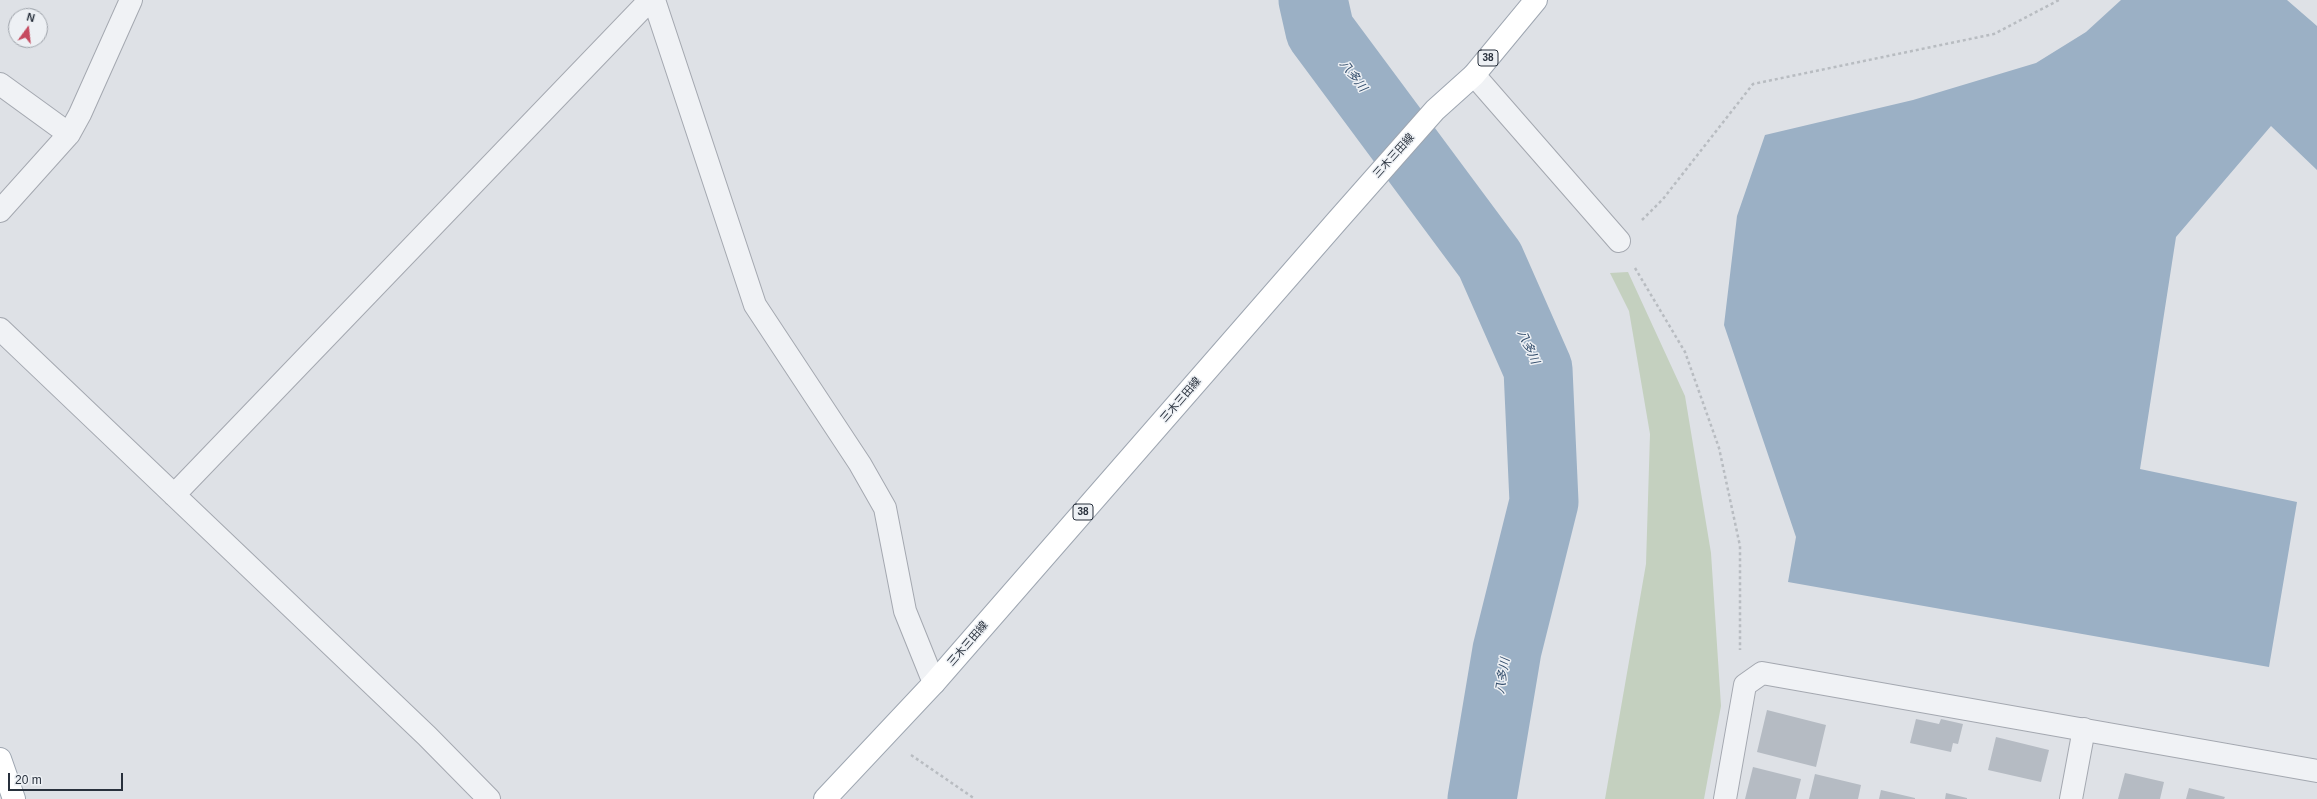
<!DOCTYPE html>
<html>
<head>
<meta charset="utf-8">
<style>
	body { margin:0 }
	#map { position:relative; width:2317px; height:799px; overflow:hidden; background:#dee1e6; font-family:Helvetica,sans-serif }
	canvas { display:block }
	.north { position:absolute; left:8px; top:8px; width:40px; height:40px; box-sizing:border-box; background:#edf0f4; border:1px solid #9ea3aa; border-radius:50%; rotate:15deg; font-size:11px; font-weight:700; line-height:16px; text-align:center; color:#28303c }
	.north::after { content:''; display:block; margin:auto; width:14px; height:18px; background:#c54a5f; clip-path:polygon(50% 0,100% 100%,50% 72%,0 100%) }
	.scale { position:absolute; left:8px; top:773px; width:115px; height:18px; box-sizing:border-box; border:2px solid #28303c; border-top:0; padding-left:5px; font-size:12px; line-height:14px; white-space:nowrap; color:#28303c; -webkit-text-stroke:3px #edf0f4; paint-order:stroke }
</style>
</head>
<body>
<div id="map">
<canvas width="2317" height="799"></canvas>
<div class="north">N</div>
<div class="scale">20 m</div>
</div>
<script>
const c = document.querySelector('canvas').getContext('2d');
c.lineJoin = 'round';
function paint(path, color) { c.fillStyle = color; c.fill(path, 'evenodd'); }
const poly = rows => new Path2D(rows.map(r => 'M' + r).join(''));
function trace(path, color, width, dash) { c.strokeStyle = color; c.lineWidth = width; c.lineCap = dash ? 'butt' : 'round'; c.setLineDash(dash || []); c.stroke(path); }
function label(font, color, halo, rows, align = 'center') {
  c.font = font + ' Helvetica,"Noto Sans JP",sans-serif'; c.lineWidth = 3; c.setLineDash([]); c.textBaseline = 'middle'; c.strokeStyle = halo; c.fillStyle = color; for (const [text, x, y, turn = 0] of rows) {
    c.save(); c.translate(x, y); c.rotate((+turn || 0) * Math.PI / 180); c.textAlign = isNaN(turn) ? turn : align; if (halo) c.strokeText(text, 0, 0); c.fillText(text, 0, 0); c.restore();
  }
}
paint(poly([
	[1628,272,1685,396,1711,553,1721,706,1704,799,1605,799,1646,564,1650,434,1629,311,1610,273]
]), '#c4d0bf');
paint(poly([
	[2121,0,2287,0,2317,26,2317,170,2271,126,2176,237,2140,469,2297,502,2269,667,1788,582,1796,537,1724,325,1737,216,1765,135,1913,100,2036,63,2086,32]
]), '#9bb0c5');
trace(poly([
	[1313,0,1320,31,1490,260,1538,369,1544,502,1507,650,1482,799]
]), '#9bb0c5', 69);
paint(poly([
	[1767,710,1826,725,1816,767,1757,752],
	[1916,719,1939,724,1941,719,1963,724,1958,744,1953,743,1951,752,1910,743],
	[1996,737,2049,750,2041,782,1988,770],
	[1753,767,1801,779,1796,799,1745,799],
	[2125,773,2164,782,2160,799,2118,799],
	[1815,774,1861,785,1858,799,1809,799],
	[2189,788,2225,797,2224,799,2186,799],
	[1881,790,1915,798,1915,799,1879,799],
	[1946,793,1967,798,1967,799,1945,799]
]), '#b5bbc3');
const minor = poly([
	[654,0,755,305,860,464,885,508,905,611,934,683],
	[0,84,69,134],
	[0,211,69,134,80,114,131,0],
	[0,329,427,736,489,799],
	[174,495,650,0],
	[1725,799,1745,685,1762,673,2317,771],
	[2071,799,2084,729]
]);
const tertiary = poly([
	[1474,75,1619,241]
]);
const primary = poly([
	[0,759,14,799],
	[825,799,934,683,1337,221,1435,110,1474,75,1536,0]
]);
trace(minor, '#a4a8b0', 24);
trace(tertiary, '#a4a8b0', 24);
trace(primary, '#9ea6b1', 24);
trace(poly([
	[1642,220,1663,199,1753,84,1994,34,2059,0],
	[1635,268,1685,352,1719,448,1740,546,1740,650],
	[911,755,975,799]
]), '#b8bcc1', 2.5, [3, 3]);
trace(minor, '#f0f2f5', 22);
trace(tertiary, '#f0f2f5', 22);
trace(primary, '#fff', 22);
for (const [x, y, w] of [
	[1488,58,20],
	[1083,512,20]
]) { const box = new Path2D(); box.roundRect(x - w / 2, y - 8, w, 16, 3); c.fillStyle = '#edf0f4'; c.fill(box); trace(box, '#28303c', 1); }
label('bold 10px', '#28303c', null, [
	["38",1488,58],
	["38",1083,512]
]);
label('11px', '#28303c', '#edf0f4', [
	["三木三田線",1394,156,-48],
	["三木三田線",1181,400,-49],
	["三木三田線",968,644,-49]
]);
label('italic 12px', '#354f6d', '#edf0f4', [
	["八多川",1353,76,53],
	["八多川",1528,347,66],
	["八多川",1503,676,-81]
]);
</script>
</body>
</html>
